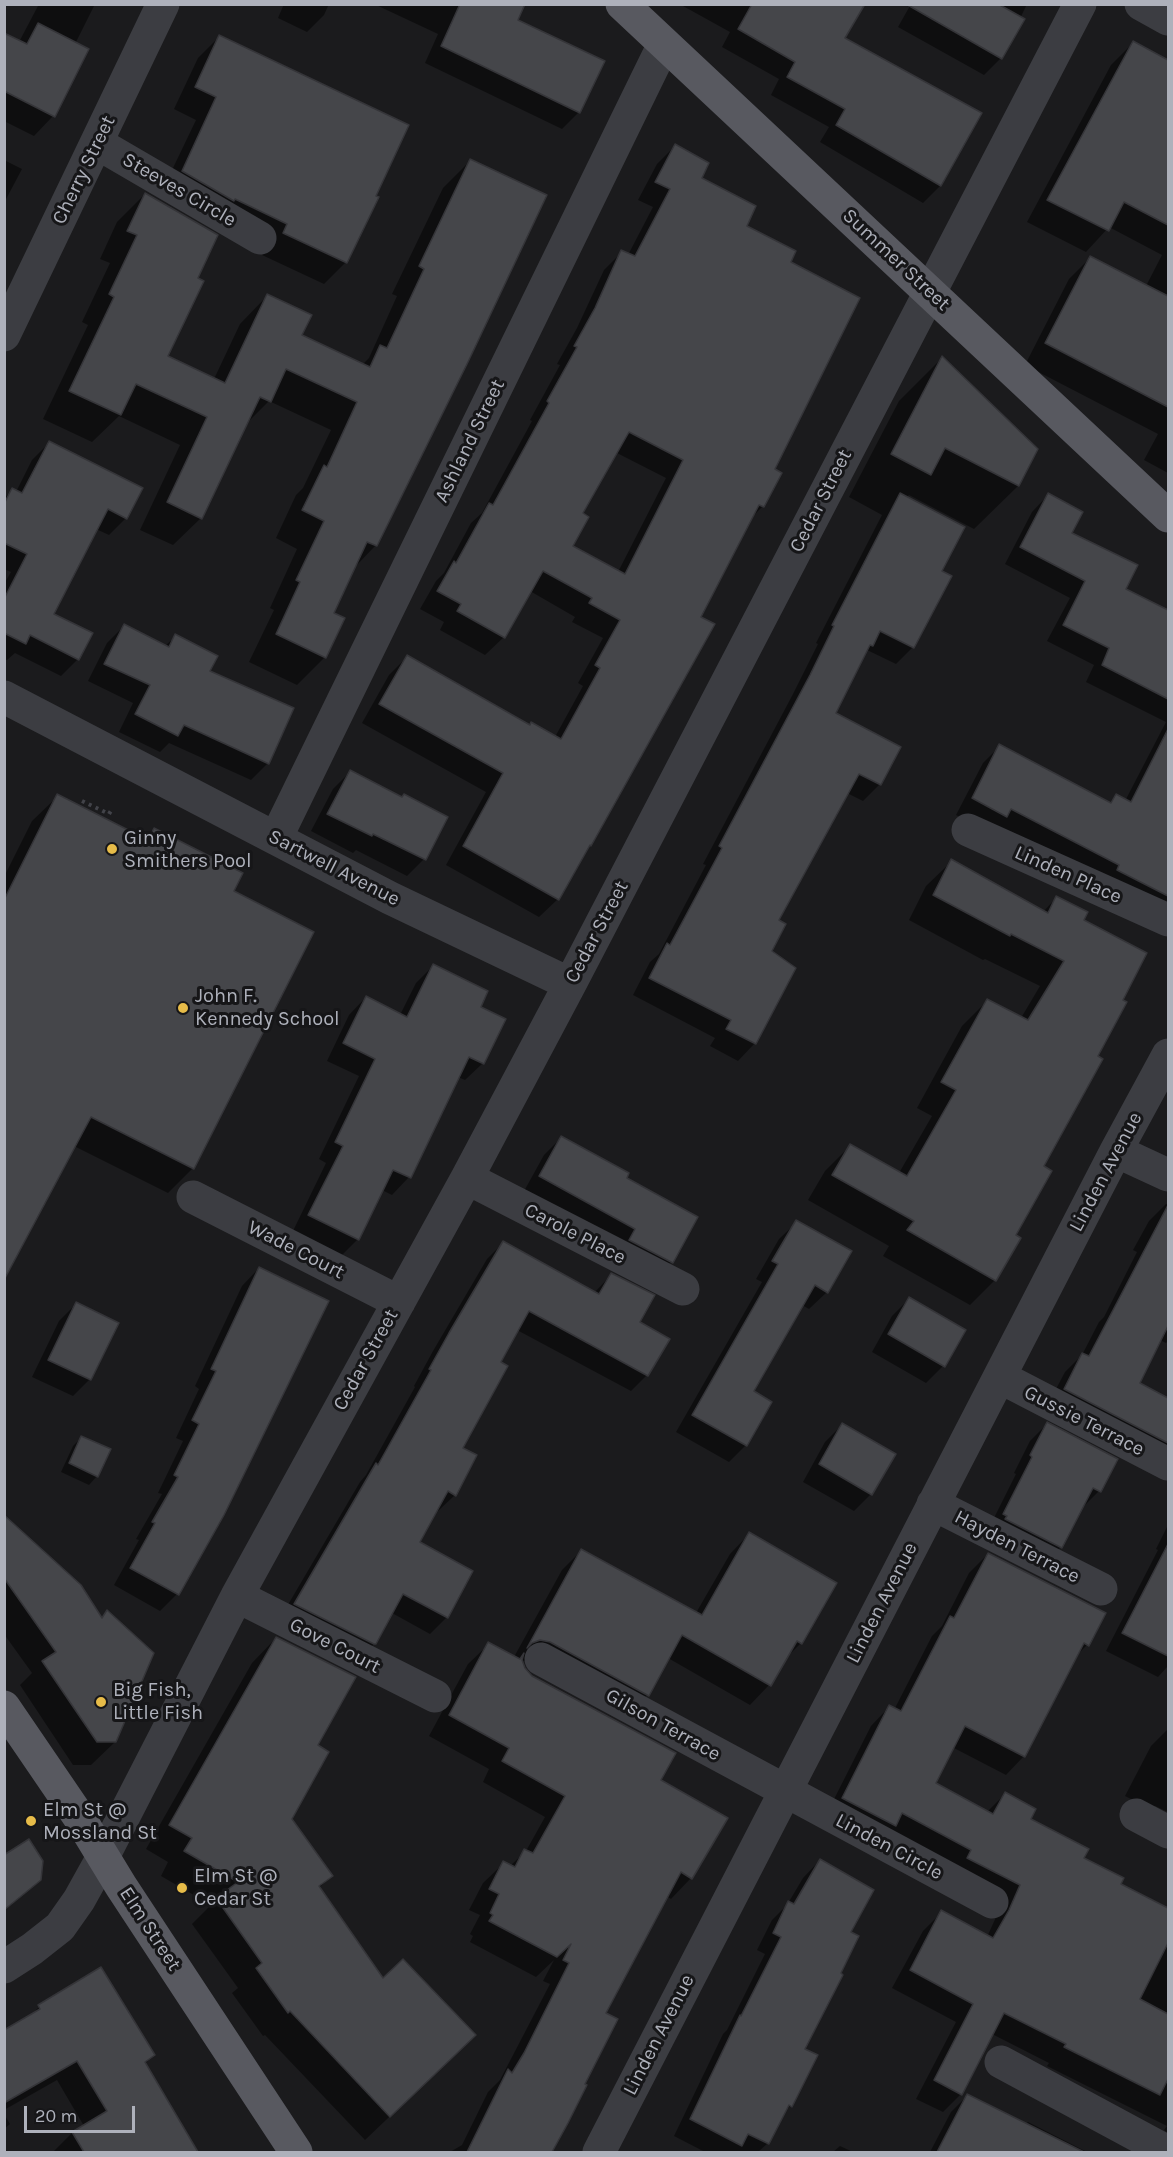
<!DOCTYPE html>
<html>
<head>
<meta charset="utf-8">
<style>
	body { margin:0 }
	#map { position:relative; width:1173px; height:2157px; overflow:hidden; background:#1b1b1d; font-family:Karla,sans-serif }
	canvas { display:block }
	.frame { position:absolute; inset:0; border:6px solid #aeb1bb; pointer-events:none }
	.scale { position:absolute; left:24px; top:2106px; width:111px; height:27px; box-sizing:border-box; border:3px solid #aeb1bb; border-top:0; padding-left:8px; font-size:18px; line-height:21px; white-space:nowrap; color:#aeb1bb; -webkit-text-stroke:4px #161618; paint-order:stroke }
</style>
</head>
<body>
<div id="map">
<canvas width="1173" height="2157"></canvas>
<div class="frame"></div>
<div class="scale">20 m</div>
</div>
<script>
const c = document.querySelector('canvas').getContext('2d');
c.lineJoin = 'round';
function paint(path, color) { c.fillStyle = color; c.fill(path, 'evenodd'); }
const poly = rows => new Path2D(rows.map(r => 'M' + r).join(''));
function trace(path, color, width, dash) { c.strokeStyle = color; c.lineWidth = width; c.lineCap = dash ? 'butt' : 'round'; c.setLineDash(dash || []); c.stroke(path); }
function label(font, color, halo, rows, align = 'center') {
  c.font = font + ' Karla,sans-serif'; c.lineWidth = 6; c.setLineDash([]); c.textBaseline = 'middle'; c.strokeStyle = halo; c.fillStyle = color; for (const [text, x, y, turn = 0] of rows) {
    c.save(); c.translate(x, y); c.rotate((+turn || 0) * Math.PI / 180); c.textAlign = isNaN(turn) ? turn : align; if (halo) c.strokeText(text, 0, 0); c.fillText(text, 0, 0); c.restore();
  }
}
paint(poly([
	[39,4,95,4,75,44,53,116,34,136,4,121,4,34,19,42],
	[284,4,329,4,324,15,307,32,278,18],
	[374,4,524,4,516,21,579,112,562,129,425,63,438,34],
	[684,4,852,4,843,38,980,114,940,186,923,203,820,142,829,127,771,95,779,79,722,47,730,32,683,6],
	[911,4,1027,4,1001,58,984,75,898,27],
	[220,36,346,262,324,284,262,255,266,246,161,193,196,120,174,109,198,58],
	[1133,43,1168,62,1168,321,1166,327,1168,329,1168,473,1144,460,1158,434,1025,365,1069,279,1091,257,1146,286,1162,255,1109,227,1086,252,1027,222,1111,65],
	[675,146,699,179,745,226,773,470,780,473,763,506,750,519,558,899,539,917,446,865,486,792,362,723,389,675,407,657,530,726,555,737,583,686,578,683,603,638,572,622,575,617,530,591,504,637,485,655,440,630,444,622,420,609,436,581,444,573,471,523,482,513,532,421,530,420,560,365,557,364,577,328,604,270,622,252,628,255,653,207,638,200,657,164],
	[615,452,666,478,618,572,571,546,581,514],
	[4,160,22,169,4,203],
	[471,160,376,545,354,568,332,614,325,657,297,685,249,662,274,610,270,608,297,549,276,538,296,495,303,488,331,430,269,401,244,426,201,518,173,545,140,530,180,445,119,416,92,442,43,419,88,325,82,322,110,263,100,259,117,222,145,194,196,279,166,357,214,379,240,324,267,296,300,336,362,365,369,358,397,296,392,294,443,188],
	[942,358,1036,450,1018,486,974,529,909,495,906,498,940,572,913,647,896,664,867,650,834,714,880,784,863,801,847,793,777,921,770,952,755,1043,738,1061,710,1046,715,1038,633,995,650,962,659,954,706,865,703,864,793,694,818,644,816,643,882,515,849,497,899,401],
	[49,443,126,518,109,535,96,529,52,615,78,659,61,676,15,653,7,660,4,659,4,584,11,572,4,569,4,498,13,490,16,492,32,460],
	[1048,495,1070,533,1124,589,1168,612,1168,905,989,832,956,815,983,763,1000,746,1109,804,1116,796,1125,801,1166,722,1086,682,1094,665,1047,641,1070,598,1005,564,1032,512],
	[124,626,165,646,176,636,208,672,268,763,251,780,169,743,160,752,119,732,133,703,88,681,107,643],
	[350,772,424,859,407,876,356,850,353,853,311,831,333,789],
	[58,796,144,840,154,830,232,891,193,1168,168,1193,74,1146,4,1276,4,877,32,821],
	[952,861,1043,912,1056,898,1082,921,1042,1167,995,1280,970,1305,883,1256,889,1246,808,1200,825,1171,850,1146,899,1173,932,1116,917,1108,962,1026,987,1001,1021,1018,1040,986,985,959,983,960,909,920,926,886],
	[433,966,479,1007,483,1063,465,1080,458,1077,409,1177,392,1195,382,1190,358,1239,341,1256,292,1233,326,1163,319,1159,359,1076,327,1061,349,1015,366,997,400,1015,416,983],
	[561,1138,625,1178,671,1262,654,1279,523,1193,544,1155],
	[1166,1204,1168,1205,1168,1341,1166,1343,1160,1340,1138,1383,1168,1399,1168,1465,1047,1406,1065,1372,1082,1355,1099,1322,1104,1317,1137,1252,1133,1250,1149,1221],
	[797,1222,827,1292,809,1309,802,1305,752,1392,770,1402,746,1445,729,1462,676,1432,762,1282,756,1279,779,1239],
	[503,1243,594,1293,611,1275,638,1322,647,1375,631,1391,517,1330,499,1363,461,1448,455,1495,438,1511,436,1510,418,1543,471,1571,446,1618,430,1634,392,1613,375,1643,359,1659,279,1620,360,1482,366,1475,415,1387,414,1386,433,1351,487,1259],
	[259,1268,177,1594,160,1611,114,1585,139,1540,136,1539,162,1494,158,1493,183,1441,176,1438,199,1389,195,1386,242,1286],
	[909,1299,964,1331,943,1366,926,1383,872,1352,892,1316],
	[76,1304,90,1379,73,1396,32,1377,59,1321],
	[1047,1424,1099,1491,1082,1508,1061,1547,1043,1564,987,1532,1016,1474,1014,1473,1030,1441],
	[842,1425,871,1494,854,1511,803,1482,825,1442],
	[81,1438,97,1476,89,1485,61,1472,73,1446],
	[4,1517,101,1618,107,1612,115,1742,91,1765,73,1765,20,1685,32,1673,4,1634],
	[1168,1525,1168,1666,1158,1677,1106,1651,1158,1550,1156,1549],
	[749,1534,801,1643,784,1660,769,1685,750,1705,668,1658,647,1695,627,1715,530,1662,521,1660,523,1669,659,1780,691,1878,671,1899,666,1896,604,2014,583,2085,567,2122,550,2152,450,2152,462,2145,488,2092,500,2080,550,1984,543,1981,554,1960,536,1977,470,1942,473,1936,470,1934,480,1915,469,1910,483,1883,504,1863,510,1866,526,1851,545,1817,483,1782,489,1769,429,1736,468,1664,489,1644,514,1657,562,1570,581,1551,696,1613,730,1554],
	[988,1554,1104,1614,1087,1645,1074,1658,1024,1756,1006,1775,952,1747,934,1783,987,1812,1005,1794,1029,1820,1119,1885,1168,1910,1168,2133,1164,2130,1167,2126,1047,2066,1049,2063,992,2034,961,2094,943,2112,916,2099,956,2022,892,1988,923,1931,942,1912,987,1937,1002,1904,825,1817,871,1726,889,1707,894,1710,932,1636,942,1626,969,1573],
	[276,1638,316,1746,290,1819,331,1876,319,1888,383,1980,450,2059,365,2140,265,2035,263,2036,232,1993,238,1988,192,1924,211,1905,161,1876,168,1862,146,1849,252,1663],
	[1168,1729,1168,1812,1155,1806,1151,1809,1125,1796,1151,1746],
	[4,1857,40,1879,4,1911],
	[820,1860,803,2049,790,2106,783,2114,768,2143,758,2152,705,2152,674,2136,723,2034,727,2030,765,1954,757,1950,772,1920,787,1905,803,1878],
	[39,2007,153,2055,145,2064,197,2152,53,2152,72,2133,84,2126,57,2080,4,2110,4,2032,28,2018],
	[967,2096,1025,2125,1028,2122,1085,2151,1092,2152,930,2152,951,2112],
	[4,2114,10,2124,4,2129],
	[840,2146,853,2152,833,2152]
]), '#0007');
const building = poly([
	[460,4,525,4,518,20,605,61,580,113,441,46,460,4],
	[752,4,865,4,845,38,982,113,941,186,836,125,845,109,787,77,795,62,738,29,752,4],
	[906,4,998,4,1025,19,1002,59,906,4],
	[38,23,89,49,55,117,4,91,4,33,27,44,38,23],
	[219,35,409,125,376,196,379,197,347,263,283,233,287,224,235,199,234,201,182,171,216,97,195,87,219,35],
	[1133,41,1168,60,1168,225,1124,202,1109,231,1047,200,1133,41],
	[675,144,709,163,702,178,756,206,747,226,796,251,791,262,860,298,775,469,782,473,764,507,759,505,701,617,715,624,591,846,590,845,559,900,463,846,503,773,379,704,407,655,530,725,531,722,561,739,600,668,595,665,620,620,589,603,592,598,543,571,505,638,457,611,461,604,437,591,454,561,456,563,489,503,493,505,549,403,547,401,577,347,574,346,595,308,621,250,635,256,670,189,655,182,675,144],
	[629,432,683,460,625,574,573,546,589,517,583,513,629,432],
	[470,159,547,195,468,362,377,546,367,542,334,613,345,618,326,658,276,634,300,582,296,580,324,521,302,510,324,465,327,467,357,402,286,369,271,402,260,397,202,519,167,502,207,417,136,384,121,415,69,391,114,297,109,294,137,235,127,231,145,193,218,235,198,278,204,281,168,356,225,383,267,294,312,315,302,335,370,367,380,345,387,348,424,269,419,266,470,159],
	[1090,256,1168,296,1168,407,1045,343,1090,256],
	[942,356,1038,449,1019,486,945,448,931,475,891,454,942,356],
	[49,441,143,488,127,519,108,509,54,614,93,633,79,660,30,635,26,644,4,633,4,599,27,554,4,543,4,504,12,488,22,493,49,441],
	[900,493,965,527,942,571,952,576,914,648,880,631,873,646,870,645,836,713,901,747,881,785,859,774,779,920,786,924,772,951,796,968,756,1044,726,1029,731,1020,649,978,667,943,670,945,722,848,719,846,810,675,834,626,832,625,900,493],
	[1048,493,1083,512,1072,533,1138,565,1126,589,1168,610,1168,699,1102,665,1109,648,1063,625,1085,581,1020,547,1048,493],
	[124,624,169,647,175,634,218,656,210,671,294,708,269,764,184,725,178,736,135,714,150,685,104,664,124,624],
	[1168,729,1168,896,1117,870,1119,865,1011,809,1007,817,972,798,999,744,1111,803,1116,794,1131,802,1168,729],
	[350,770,402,797,404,794,448,817,426,860,373,834,372,836,327,814,350,770],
	[57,794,148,840,154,828,243,873,234,891,314,932,194,1169,91,1117,4,1280,4,900,57,794],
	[951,859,1048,913,1056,896,1088,912,1084,920,1147,953,1123,1000,1127,1002,1098,1056,1103,1059,1044,1166,1052,1171,1016,1235,1021,1238,996,1281,907,1230,914,1221,832,1175,850,1144,907,1176,956,1090,941,1082,987,999,1028,1020,1064,961,1011,934,1010,936,933,895,951,859],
	[433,964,488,991,481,1007,506,1019,484,1064,469,1057,411,1178,393,1170,359,1240,308,1215,343,1146,335,1142,375,1059,343,1043,366,996,407,1017,433,964],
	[561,1136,629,1173,627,1178,698,1217,673,1263,629,1240,635,1229,539,1176,561,1136],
	[1168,1205,1168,1326,1140,1383,1168,1398,1168,1443,1064,1389,1082,1353,1089,1356,1168,1205],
	[796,1220,852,1251,828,1293,815,1285,754,1391,772,1402,747,1446,692,1415,778,1264,772,1261,796,1220],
	[503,1241,599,1294,611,1273,655,1295,640,1322,670,1339,648,1376,529,1311,501,1362,508,1366,463,1448,477,1455,456,1496,448,1491,420,1542,473,1571,448,1618,403,1594,376,1644,374,1644,294,1604,376,1463,378,1465,431,1370,429,1369,449,1333,503,1241],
	[259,1267,329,1301,224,1515,179,1595,130,1568,155,1523,152,1522,178,1477,174,1475,199,1424,192,1420,216,1371,211,1369,259,1267],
	[909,1297,966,1330,945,1367,888,1334,909,1297],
	[76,1302,119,1323,91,1380,48,1360,76,1302],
	[1047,1422,1118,1459,1101,1492,1093,1488,1062,1548,1005,1519,1007,1516,1003,1514,1032,1457,1030,1455,1047,1422],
	[842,1423,896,1454,872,1495,819,1464,842,1423],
	[81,1436,111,1449,98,1477,69,1463,81,1436],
	[4,1515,81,1585,102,1618,107,1610,154,1653,116,1742,97,1742,42,1661,56,1652,4,1578,4,1515],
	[749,1532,837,1583,802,1644,797,1641,771,1686,682,1635,649,1696,550,1642,540,1640,532,1643,527,1648,581,1549,702,1615,749,1532],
	[1168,1544,1168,1656,1122,1633,1168,1544],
	[988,1553,1106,1613,1089,1646,1084,1643,1025,1757,965,1726,936,1783,993,1814,1005,1792,1036,1809,1031,1819,1089,1849,1084,1858,1124,1878,1121,1884,1168,1908,1168,1943,1140,1999,1168,2014,1168,2079,1160,2095,1064,2047,1066,2044,1004,2013,962,2095,934,2080,973,2004,910,1970,941,1910,993,1938,1009,1910,1020,1885,967,1858,971,1850,902,1813,896,1826,842,1798,889,1705,901,1711,950,1616,954,1618,988,1553],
	[276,1637,356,1677,318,1745,329,1752,292,1819,333,1876,319,1886,383,1978,403,1959,476,2035,390,2117,290,2011,288,2013,256,1968,262,1963,216,1898,238,1882,184,1851,192,1838,169,1825,276,1637],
	[488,1642,520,1659,524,1653,522,1660,525,1668,532,1676,676,1753,661,1780,728,1818,692,1879,681,1872,606,2013,618,2019,585,2084,587,2085,568,2123,552,2152,467,2152,508,2069,512,2073,524,2053,569,1963,563,1960,571,1944,557,1957,489,1921,493,1915,490,1913,499,1894,489,1889,503,1861,515,1867,524,1849,533,1853,565,1796,502,1761,509,1748,449,1715,488,1642],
	[29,1839,43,1861,41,1880,4,1910,4,1855,29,1839],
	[820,1859,874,1890,851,1932,859,1936,841,1973,843,1975,805,2049,818,2055,792,2107,789,2105,769,2144,748,2134,742,2146,690,2119,740,2015,741,2016,781,1937,773,1933,788,1901,794,1904,820,1859],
	[101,1967,155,2055,145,2062,198,2152,84,2152,72,2132,107,2111,77,2061,4,2103,4,2030,40,2009,38,2005,101,1967],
	[967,2094,1084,2152,937,2152,967,2094]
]);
paint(building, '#45464a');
trace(building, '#353539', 1.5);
trace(poly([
	[82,801,109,814,112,809]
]), '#424349', 4, [3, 4.5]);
trace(poly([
	[1141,4,1168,19],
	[97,143,260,238],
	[4,335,163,4],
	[4,697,390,898,570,984],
	[968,830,1168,920],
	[276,838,664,44],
	[1116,1151,1168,1175],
	[467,1178,683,1289],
	[193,1197,399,1302],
	[1000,1377,1168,1464],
	[933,1504,1101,1589],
	[237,1596,435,1696],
	[541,1659,992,1902],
	[1136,1815,1168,1832],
	[4,1967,32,1949,60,1927,79,1900,104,1855,237,1596,467,1178,570,984,1080,4],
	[1001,2062,1168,2152],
	[599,2152,1116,1151,1168,1055]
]), '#3c3d42', 33);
trace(poly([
	[622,4,1168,516],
	[4,1707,79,1817,121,1886,296,2152]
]), '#585960', 33);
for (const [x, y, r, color] of [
	[112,849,6,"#e7bc49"],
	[183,1008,6,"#e7bc49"],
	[101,1702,6,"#e7bc49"],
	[31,1821,6,"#e7bc49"],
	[182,1888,6,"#e7bc49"]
]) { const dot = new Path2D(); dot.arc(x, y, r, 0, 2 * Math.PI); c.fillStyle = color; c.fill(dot); trace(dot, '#161618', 2); }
label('20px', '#aeb1bb', '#161618', [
	["Cherry Street",84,170,-64],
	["Steeves Circle",179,190,30],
	["Summer Street",896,260,43],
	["Ashland Street",470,441,-64],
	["Cedar Street",821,501,-63],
	["Sartwell Avenue",334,868,27],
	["Linden Place",1068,875,24],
	["Cedar Street",597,932,-62],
	["Linden Avenue",1106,1172,-62],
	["Carole Place",575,1234,27],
	["Wade Court",296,1250,27],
	["Cedar Street",366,1360,-61],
	["Gussie Terrace",1084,1421,27],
	["Hayden Terrace",1017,1547,27],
	["Linden Avenue",882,1603,-63],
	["Gove Court",335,1646,27],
	["Gilson Terrace",663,1725,29],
	["Linden Circle",889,1847,28],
	["Elm Street",150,1929,57],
	["Linden Avenue",659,2035,-63]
]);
label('20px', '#aeb1bb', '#161618', [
	["Ginny",124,838],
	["Smithers Pool",124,861],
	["John F.",195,996],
	["Kennedy School",195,1019],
	["Big Fish,",113,1690],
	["Little Fish",113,1713],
	["Elm St @",43,1810],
	["Mossland St",43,1833],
	["Elm St @",194,1876],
	["Cedar St",194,1899]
], 'left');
</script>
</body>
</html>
